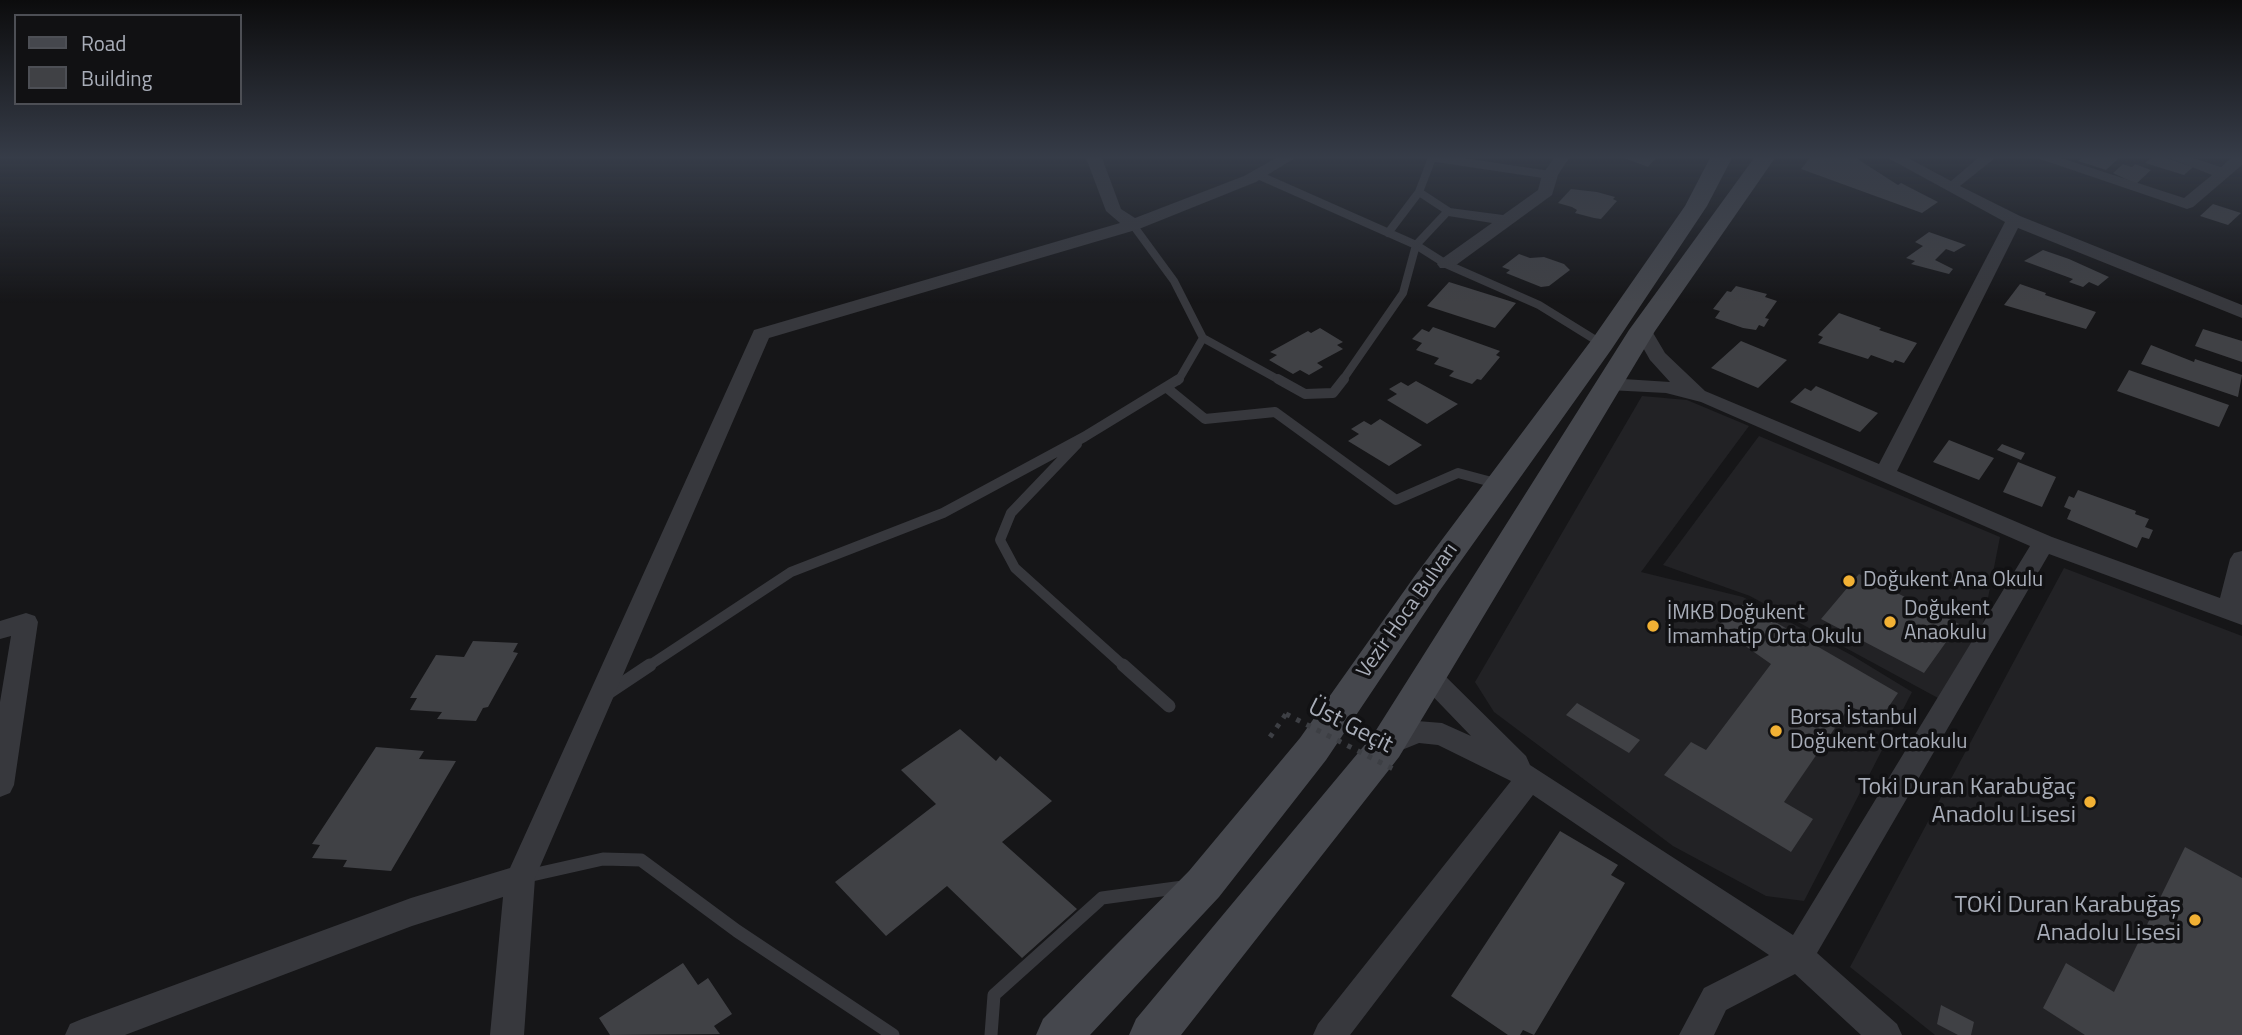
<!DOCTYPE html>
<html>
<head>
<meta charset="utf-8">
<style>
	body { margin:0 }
	#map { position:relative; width:2242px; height:1035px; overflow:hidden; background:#161618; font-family:"Titillium Web",sans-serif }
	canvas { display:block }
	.legend { position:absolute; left:14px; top:14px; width:228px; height:91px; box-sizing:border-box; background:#111113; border:2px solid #4d4f55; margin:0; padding:9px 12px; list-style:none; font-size:21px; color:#a8adb8 }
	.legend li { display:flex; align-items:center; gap:14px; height:35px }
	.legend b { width:35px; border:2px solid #4d4f55 }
</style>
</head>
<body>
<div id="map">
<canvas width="2242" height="1035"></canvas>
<ul class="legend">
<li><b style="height:9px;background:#45474d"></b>Road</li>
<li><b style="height:19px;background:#404145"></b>Building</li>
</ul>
</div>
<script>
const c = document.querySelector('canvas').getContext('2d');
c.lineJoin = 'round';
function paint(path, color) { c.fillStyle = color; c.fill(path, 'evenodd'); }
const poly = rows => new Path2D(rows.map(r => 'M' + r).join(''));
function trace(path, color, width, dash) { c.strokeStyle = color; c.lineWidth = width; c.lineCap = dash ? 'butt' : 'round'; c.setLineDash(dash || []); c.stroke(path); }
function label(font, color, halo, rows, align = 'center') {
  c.font = font + ' "Titillium Web",sans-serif'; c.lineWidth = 7; c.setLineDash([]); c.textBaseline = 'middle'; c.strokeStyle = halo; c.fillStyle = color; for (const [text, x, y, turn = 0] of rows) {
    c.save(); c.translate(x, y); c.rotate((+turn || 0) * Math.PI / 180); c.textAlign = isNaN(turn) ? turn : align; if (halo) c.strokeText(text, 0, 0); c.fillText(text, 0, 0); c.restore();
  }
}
paint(poly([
	[1642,396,1687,400,1749,426,1641,572,1743,597,1853,656,1912,692,1804,901,1766,896,1673,846,1494,712,1475,682],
	[1759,436,2000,537,1976,659,1938,698,1750,596,1663,565],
	[2064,568,2242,636,2242,1035,1935,1035,1850,967]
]), '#222225');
paint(poly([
	[1624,158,1656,158,1648,167],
	[1810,158,1856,158,1898,185,1901,183,1938,202,1922,213,1801,169],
	[2082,158,2119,158,2106,170,2078,161],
	[2151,158,2166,158,2193,167,2184,175,2145,163],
	[2123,164,2132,167,2135,164,2151,170,2136,184,2113,173],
	[1571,189,1597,192,1615,197,1613,199,1617,201,1601,219,1594,218,1575,213,1577,210,1572,207,1558,203],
	[2213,204,2241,213,2228,225,2200,216],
	[1929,232,1966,245,1954,252,1946,249,1935,260,1953,269,1949,274,1911,264,1915,261,1906,258,1923,246,1915,242],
	[2043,250,2069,259,2109,277,2098,286,2089,282,2083,287,2069,282,2073,279,2024,261],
	[1519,254,1530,258,1544,257,1564,264,1570,270,1549,286,1541,287,1506,273,1510,270,1502,267],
	[1449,282,1516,303,1495,328,1427,306],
	[2020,284,2046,293,2045,295,2096,312,2086,329,2004,305],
	[1736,286,1767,294,1765,297,1777,301,1765,318,1769,319,1764,327,1759,325,1756,330,1743,328,1715,318,1720,311,1713,309,1727,291,1731,292],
	[1839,313,1881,328,1879,330,1917,343,1904,363,1895,360,1893,363,1871,355,1868,359,1818,343,1823,337,1818,335],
	[1433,327,1500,351,1496,355,1500,357,1481,380,1477,379,1472,384,1449,376,1454,371,1434,364,1439,358,1416,350,1422,343,1412,339,1422,329,1429,332],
	[1320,328,1343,342,1337,345,1343,349,1317,363,1323,367,1309,375,1300,370,1293,374,1269,360,1277,355,1270,352,1308,331,1311,333],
	[2203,329,2242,341,2242,362,2195,346],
	[1741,341,1787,360,1758,388,1711,368],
	[2151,345,2194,362,2195,359,2242,375,2238,397,2141,364],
	[2129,370,2229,405,2219,427,2117,391],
	[1416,381,1458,404,1427,424,1387,400,1397,394,1389,389,1401,382,1408,386],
	[1816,386,1878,413,1860,432,1790,402,1805,388,1811,391],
	[1380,419,1422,445,1389,466,1348,441,1359,434,1351,429,1364,421,1371,425],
	[1949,440,1994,458,1979,480,1933,462],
	[2002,444,2025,453,2021,460,1997,450],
	[2018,462,2056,477,2042,507,2003,492],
	[2078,490,2136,511,2135,514,2149,519,2145,527,2153,530,2149,539,2142,537,2137,548,2067,519,2071,510,2064,507,2069,496,2074,498],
	[1859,574,1959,624,1924,673,1821,619],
	[1744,604,1898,693,1879,721,1850,706,1784,802,1813,819,1791,852,1664,775,1691,742,1706,750,1771,664,1717,626],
	[473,641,518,643,513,652,518,653,488,707,483,708,476,721,437,719,442,712,410,710,417,698,410,698,436,655,464,657],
	[1577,703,1640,740,1629,753,1566,715],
	[960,729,996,761,1000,756,1052,801,1002,842,1077,909,1022,958,947,886,886,936,835,882,936,804,901,770],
	[376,747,424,751,419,759,456,761,391,871,343,867,347,860,312,858,320,845,312,844],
	[1560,831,1618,865,1611,875,1625,883,1534,1035,1523,1030,1520,1035,1508,1035,1451,996],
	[2185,847,2242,878,2242,1035,2085,1035,2043,1008,2066,963,2114,992],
	[683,963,698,985,708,978,732,1014,714,1026,720,1034,610,1035,599,1018],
	[1941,1005,1974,1022,1971,1035,1958,1035,1937,1024]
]), '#404145');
trace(poly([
	[1270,737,1286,714]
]), '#3d3f44', 5, [4.5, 7]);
trace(poly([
	[1436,158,1550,175],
	[1258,175,1416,245,1446,264,1539,305,1602,344],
	[1133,225,1174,281,1203,338,1178,381],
	[1388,233,1419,192],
	[1203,338,1281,381],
	[1342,381,1403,293,1416,245,1448,211,1419,192,1432,158]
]), '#37383d', 8);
trace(poly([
	[1278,379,1305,394,1333,393,1344,379],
	[1167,388,1205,419,1275,412,1396,500,1458,473,1499,484],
	[1077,444,1011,513,1000,540,1015,568,1125,667],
	[647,667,791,572,943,513,1084,437,1179,379]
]), '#37383d', 10);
trace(poly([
	[1123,665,1169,706],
	[608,693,650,665],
	[523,877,603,859,641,860,737,931,893,1035],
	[991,1035,994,995,1102,898,1183,887]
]), '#37383d', 13);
paint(poly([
	[1086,158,1102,158,1121,209,1135,218,1244,176,1276,158,1295,158,1256,182,1139,229,769,338,535,878,524,1035,490,1035,503,897,412,926,125,1035,65,1035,70,1024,82,1019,411,898,510,868,754,330,1120,223,1106,211,1086,158],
	[1554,158,1569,158,1558,175,1552,195,1452,268,1440,268,1437,264,1440,260,1492,223,1442,215,1442,207,1503,215,1538,190,1542,175,1554,158],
	[1888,158,1908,158,1951,181,1978,158,1995,158,1960,186,2020,216,2242,305,2242,318,2018,228,1897,471,2052,537,2220,598,2230,559,2234,553,2242,551,2242,625,2049,554,1817,953,1897,1024,1902,1035,1861,1035,1795,974,1726,1010,1714,1035,1679,1035,1704,988,1769,955,1533,795,1350,1035,1313,1035,1318,1024,1511,781,1438,745,1419,743,1387,756,1377,753,1373,745,1377,737,1417,721,1442,723,1471,736,1420,683,1416,676,1420,669,1429,666,1438,669,1526,756,1530,765,1793,935,2030,546,1701,402,1666,393,1608,390,1598,384,1608,378,1670,382,1650,360,1633,330,1635,326,1649,326,1665,353,1705,391,1879,464,2005,222,1888,158],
	[2037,158,2061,158,2184,198,2212,175,2169,158,2193,158,2221,167,2231,158,2242,158,2242,165,2193,207,2187,209,2037,158],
	[26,613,35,616,38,622,14,785,10,793,0,797,0,702,11,636,0,639,0,621,26,613]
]), '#37383d');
paint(poly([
	[1710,158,1732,158,1707,206,1611,350,1438,593,1326,760,1219,897,1090,1035,1036,1035,1043,1019,1189,871,1300,738,1414,577,1593,338,1685,206,1710,158],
	[1754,158,1775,158,1655,331,1399,757,1181,1035,1129,1035,1136,1019,1373,735,1629,330,1754,158]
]), '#45474d');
trace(poly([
	[1286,714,1397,771]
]), '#3d3f44', 5, [4.5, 7]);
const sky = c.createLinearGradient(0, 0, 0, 303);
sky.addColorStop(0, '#0c0c0d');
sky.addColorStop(0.52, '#363c48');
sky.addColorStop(1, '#363c4800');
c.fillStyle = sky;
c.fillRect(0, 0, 2242, 303);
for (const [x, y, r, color] of [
	[1849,581,7,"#f2b134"],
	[1890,622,7,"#f2b134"],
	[1653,626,7,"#f2b134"],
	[1776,731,7,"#f2b134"],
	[2090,802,7,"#f2b134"],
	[2195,920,7,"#f2b134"]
]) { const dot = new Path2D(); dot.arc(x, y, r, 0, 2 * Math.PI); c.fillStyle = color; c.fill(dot); trace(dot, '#111113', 2.5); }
label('21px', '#a8adb8', '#111113', [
	["Doğukent Ana Okulu",1863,581],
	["Doğukent",1904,610],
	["Anaokulu",1904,634],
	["İMKB Doğukent",1667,614],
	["İmamhatip Orta Okulu",1667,638],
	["Borsa İstanbul",1790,719],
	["Doğukent Ortaokulu",1790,743]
], 'left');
label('21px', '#a8adb8', '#111113', [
	["Vezir Hoca Bulvarı",1408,611,-55]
]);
label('24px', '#a8adb8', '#111113', [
	["Üst Geçit",1350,727,27]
]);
label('24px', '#a8adb8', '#111113', [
	["Toki Duran Karabuğaç",2076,788],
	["Anadolu Lisesi",2076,816],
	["TOKİ Duran Karabuğaş",2181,906],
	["Anadolu Lisesi",2181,934]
], 'right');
</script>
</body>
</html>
